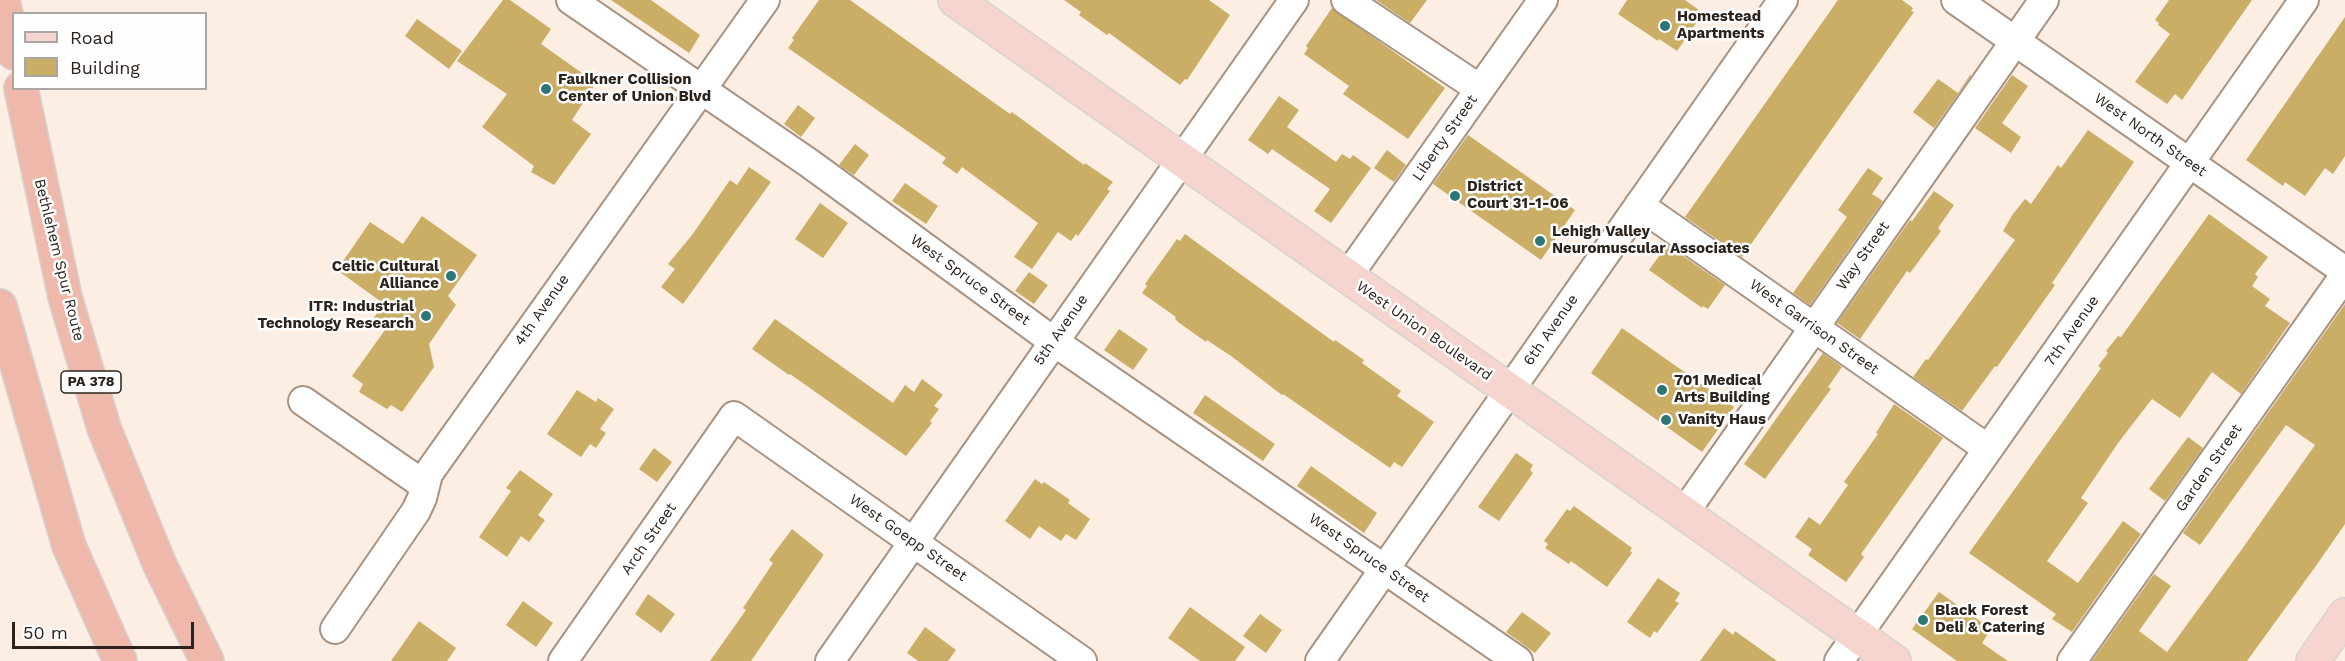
<!DOCTYPE html>
<html>
<head>
<meta charset="utf-8">
<style>
	body { margin:0 }
	#map { position:relative; width:2345px; height:661px; overflow:hidden; background:#fceee3; font-family:"Work Sans",sans-serif }
	canvas { display:block }
	.legend { position:absolute; left:12px; top:12px; width:195px; height:78px; box-sizing:border-box; background:#fefefe; border:2px solid #aaa6a4; margin:0; padding:8px 10px; list-style:none; font-size:18px; color:#2b231c }
	.legend li { display:flex; align-items:center; gap:12px; height:30px }
	.legend b { width:30px; border:2px solid #aaa6a4 }
	.scale { position:absolute; left:12px; top:622px; width:182px; height:27px; box-sizing:border-box; border:3px solid #2b231c; border-top:0; padding-left:8px; font-size:18px; line-height:21px; white-space:nowrap; color:#2b231c; -webkit-text-stroke:4px #fefefe; paint-order:stroke }
</style>
</head>
<body>
<div id="map">
<canvas width="2345" height="661"></canvas>
<ul class="legend">
<li><b style="height:8px;background:#f5d5cd"></b>Road</li>
<li><b style="height:16px;background:#caae65"></b>Building</li>
</ul>
<div class="scale">50 m</div>
</div>
<script>
const c = document.querySelector('canvas').getContext('2d');
c.lineJoin = 'round';
function paint(path, color) { c.fillStyle = color; c.fill(path, 'evenodd'); }
const poly = rows => new Path2D(rows.map(r => 'M' + r).join(''));
function trace(path, color, width, dash) { c.strokeStyle = color; c.lineWidth = width; c.lineCap = dash ? 'butt' : 'round'; c.setLineDash(dash || []); c.stroke(path); }
function label(font, color, halo, rows, align = 'center') {
  c.font = font + ' "Work Sans",sans-serif'; c.lineWidth = 5; c.setLineDash([]); c.textBaseline = 'middle'; c.strokeStyle = halo; c.fillStyle = color; for (const [text, x, y, turn = 0] of rows) {
    c.save(); c.translate(x, y); c.rotate((+turn || 0) * Math.PI / 180); c.textAlign = isNaN(turn) ? turn : align; if (halo) c.strokeText(text, 0, 0); c.fillText(text, 0, 0); c.restore();
  }
}
paint(poly([
	[503,0,510,0,551,29,541,44,596,83,572,120,591,134,554,185,531,172,534,166,482,127,507,94,457,61],
	[611,0,651,0,700,35,689,53],
	[819,0,850,0,1010,114,1012,112,1084,165,1085,163,1113,182,1107,189,1110,191,1078,236,1076,234,1071,241,1058,232,1032,269,1014,257,1038,223,962,167,957,174,942,163,946,158,788,48,794,40,792,38],
	[1064,0,1209,0,1230,15,1187,80,1185,79,1180,85,1109,33,1107,35,1079,15,1081,12],
	[1376,0,1427,0,1410,23],
	[1627,0,1685,0,1703,13,1677,51,1659,39,1658,41,1618,14],
	[1838,0,1902,0,1913,8,1911,11,1914,12,1742,257,1685,217],
	[2169,0,2252,0,2182,100,2175,94,2167,104,2135,82,2170,34,2158,25,2159,23,2155,20],
	[1332,8,1445,88,1408,139,1343,94,1349,86,1304,54,1308,48,1306,46],
	[2345,17,2345,156,2333,174,2325,168,2305,196,2285,182,2283,186,2246,160],
	[417,19,462,51,449,69,405,36],
	[1970,75,1971,76,1934,128,1913,112,1938,79,1958,93],
	[2012,75,2028,86,2002,123,2021,137,2011,153,1975,128],
	[1279,96,1299,110,1287,127,1336,162,1342,154,1350,159,1353,155,1371,168,1331,223,1314,211,1330,189,1272,149,1268,154,1248,140],
	[798,105,815,118,801,137,784,124],
	[2088,130,2134,162,2052,283,2055,285,1997,367,1995,366,1962,411,1913,377,1926,359,1928,360,2015,240,2003,231,2013,214,2025,199,2031,204,2058,165,2061,168],
	[1468,135,1575,210,1541,260,1433,184],
	[855,144,869,155,854,175,839,165],
	[1387,150,1406,165,1394,182,1374,168],
	[749,167,771,182,683,304,661,287,675,269,668,264,692,235,730,180,737,185],
	[1868,168,1883,178,1872,194,1883,201,1810,305,1793,293,1847,217,1838,210],
	[905,183,938,206,926,224,892,201],
	[1934,191,1954,205,1938,228,1941,231,1910,273,1907,271,1860,339,1837,323,1910,220,1912,221],
	[820,203,848,223,823,258,795,239],
	[2209,214,2268,257,2255,274,2258,277,2252,286,2270,299,2265,306,2290,323,2241,394,2212,372,2180,418,2152,399,2118,443,2081,498,2088,503,2047,561,2078,583,2123,521,2141,534,2072,632,2052,619,2056,614,1969,553,2101,368,2098,366,2108,353,2106,351,2118,336,2121,337],
	[422,216,477,255,448,296,456,305,429,344,434,367,402,412,391,405,387,409,359,392,363,384,352,376,385,330,372,321,383,303,337,270,370,222,403,244],
	[1185,234,1334,342,1335,340,1364,360,1362,363,1401,391,1397,396,1434,422,1402,467,1394,462,1390,468,1283,394,1282,395,1231,356,1207,340,1206,342,1178,322,1175,319,1176,317,1142,293,1147,286,1145,284,1177,239,1180,241],
	[1667,245,1725,285,1708,309,1703,306,1702,308,1649,270],
	[1029,272,1048,285,1034,304,1015,291],
	[2345,304,2345,524,2318,563,2247,661,2092,661,2154,574,2171,586,2139,631,2167,652,2242,549,2315,445,2286,425,2200,545,2183,533],
	[775,319,893,403,905,385,914,392,922,379,943,395,934,406,939,409,930,421,932,423,906,456,790,374,789,375,752,349],
	[1622,328,1734,407,1702,452,1591,373],
	[1119,329,1148,349,1133,370,1104,350],
	[1823,353,1842,367,1828,387,1831,389,1765,479,1744,464],
	[577,390,596,402,598,398,614,409,600,429,606,433,596,448,590,444,581,457,547,434],
	[1205,395,1275,444,1263,461,1193,413],
	[1894,404,1943,438,1861,554,1864,557,1846,582,1808,555,1812,549,1795,537,1809,517,1820,525,1848,485,1844,482,1878,434,1876,433],
	[2188,437,2203,448,2165,501,2149,489],
	[654,448,672,462,657,482,639,469],
	[1516,453,1533,465,1530,470,1533,473,1499,521,1478,507],
	[1311,466,1377,513,1364,533,1297,486],
	[520,470,553,494,538,515,545,520,529,542,521,536,507,557,479,537,511,491,506,488],
	[1035,479,1042,484,1044,482,1070,500,1068,503,1090,519,1076,540,1066,534,1061,541,1039,526,1030,539,1005,521],
	[1574,506,1632,548,1630,551,1632,553,1607,587,1571,561,1569,564,1545,548,1548,544,1544,541,1567,509,1570,511],
	[792,529,823,554,823,556,751,661,710,661,746,610,743,608,773,563,769,560],
	[1658,578,1680,593,1675,601,1679,603,1657,633,1654,631,1650,638,1627,622],
	[1939,592,1991,629,1982,643,2008,661,1957,661,1912,629],
	[648,594,675,614,661,633,635,614],
	[523,601,553,623,536,647,506,625],
	[1190,607,1245,647,1235,661,1200,661,1168,638],
	[1522,612,1551,633,1535,653,1506,632],
	[1260,614,1282,630,1266,653,1243,636],
	[419,621,456,648,447,661,391,661],
	[925,627,956,650,948,661,918,661,907,653],
	[1724,628,1733,635,1735,631,1777,661,1700,661]
]), '#caae65');
const minor = poly([
	[571,0,809,163,1053,341,1518,661],
	[1346,0,1480,89],
	[1956,0,2345,271],
	[1639,205,1988,449],
	[1347,277,1543,0],
	[303,401,424,485],
	[1684,513,2044,0],
	[335,629,416,511,422,498,428,474,765,0],
	[563,661,734,416,1082,661],
	[830,661,1294,0],
	[1320,661,1783,0],
	[1839,661,2304,0],
	[2072,661,2345,275]
]);
const major = poly([
	[955,0,1894,661],
	[2313,661,2345,615]
]);
const highway = poly([
	[3,0,14,53],
	[21,88,65,297,104,428,159,563,207,661],
	[0,306,69,546,120,661]
]);
trace(minor, '#a89382', 32);
trace(major, '#d5d3d2', 36);
trace(highway, '#d5d3d2', 36);
trace(minor, '#fff', 28);
trace(major, '#f5d5cd', 33);
trace(highway, '#eeb9ab', 33);
for (const [x, y, r, color] of [
	[1665,26,6,"#2c7676"],
	[546,89,6,"#2c7676"],
	[1455,196,6,"#2c7676"],
	[1540,241,6,"#2c7676"],
	[451,276,6,"#2c7676"],
	[426,316,6,"#2c7676"],
	[1662,390,6,"#2c7676"],
	[1666,420,6,"#2c7676"],
	[1923,620,6,"#2c7676"]
]) { const dot = new Path2D(); dot.arc(x, y, r, 0, 2 * Math.PI); c.fillStyle = color; c.fill(dot); trace(dot, '#fefefe', 2); }
for (const [x, y, w] of [
	[91,382,60]
]) { const box = new Path2D(); box.roundRect(x - w / 2, y - 11, w, 22, 4.5); c.fillStyle = '#fefefe'; c.fill(box); trace(box, '#2b231c', 1.5); }
label('bold 14px', '#2b231c', null, [
	["PA 378",91,382]
]);
label('bold 15px', '#2b231c', '#fefefe', [
	["Homestead",1677,17],
	["Apartments",1677,34],
	["Faulkner Collision",558,80],
	["Center of Union Blvd",558,97],
	["District",1467,187],
	["Court 31-1-06",1467,204],
	["Lehigh Valley",1552,232],
	["Neuromuscular Associates",1552,249],
	["Celtic Cultural",439,267,"right"],
	["Alliance",439,284,"right"],
	["ITR: Industrial",414,307,"right"],
	["Technology Research",414,324,"right"],
	["701 Medical",1674,381],
	["Arts Building",1674,398],
	["Vanity Haus",1678,420],
	["Black Forest",1935,611],
	["Deli & Catering",1935,628]
], 'left');
label('15px', '#2b231c', '#fefefe', [
	["West North Street",2150,135,35],
	["Liberty Street",1445,138,-55],
	["Way Street",1863,256,-55],
	["Bethlehem Spur Route",59,260,76],
	["West Spruce Street",970,280,36],
	["4th Avenue",542,310,-55],
	["West Garrison Street",1814,327,35],
	["5th Avenue",1061,330,-55],
	["6th Avenue",1551,330,-55],
	["West Union Boulevard",1424,331,35],
	["7th Avenue",2072,331,-55],
	["Garden Street",2209,468,-55],
	["West Goepp Street",908,538,35],
	["Arch Street",649,539,-55],
	["West Spruce Street",1369,558,35]
]);
</script>
</body>
</html>
